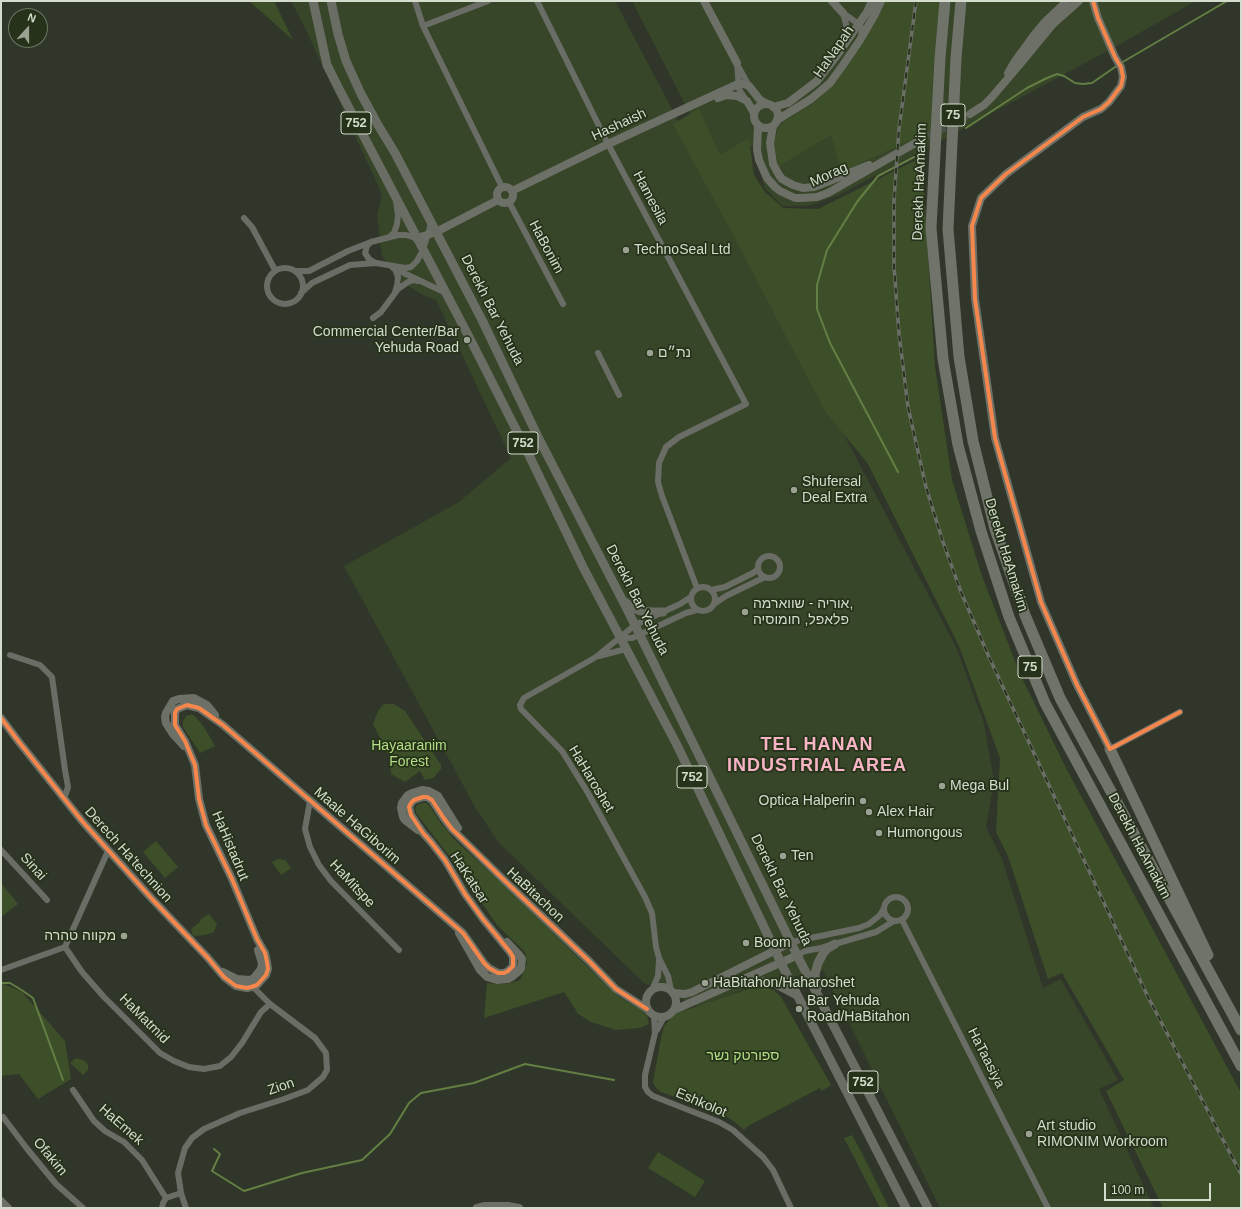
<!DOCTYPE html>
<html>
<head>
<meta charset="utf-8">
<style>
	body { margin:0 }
	#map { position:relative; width:1242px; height:1209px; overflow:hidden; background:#303629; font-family:Helvetica,sans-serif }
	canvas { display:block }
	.frame { position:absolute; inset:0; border:2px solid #d4dccd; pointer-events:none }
	.north { position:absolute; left:8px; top:8px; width:40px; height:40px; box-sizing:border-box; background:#263219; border:1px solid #6c7661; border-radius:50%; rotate:21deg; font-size:11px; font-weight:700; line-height:16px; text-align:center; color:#d4dccd }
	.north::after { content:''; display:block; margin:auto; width:14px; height:18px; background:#9ba294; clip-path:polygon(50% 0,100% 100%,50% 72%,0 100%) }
	.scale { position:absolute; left:1104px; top:1183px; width:107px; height:18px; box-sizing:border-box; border:2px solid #d4dccd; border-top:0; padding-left:5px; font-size:12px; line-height:14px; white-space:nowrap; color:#d4dccd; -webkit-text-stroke:3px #263219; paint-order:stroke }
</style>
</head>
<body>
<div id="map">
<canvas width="1242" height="1209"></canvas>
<div class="frame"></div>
<div class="north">N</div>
<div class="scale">100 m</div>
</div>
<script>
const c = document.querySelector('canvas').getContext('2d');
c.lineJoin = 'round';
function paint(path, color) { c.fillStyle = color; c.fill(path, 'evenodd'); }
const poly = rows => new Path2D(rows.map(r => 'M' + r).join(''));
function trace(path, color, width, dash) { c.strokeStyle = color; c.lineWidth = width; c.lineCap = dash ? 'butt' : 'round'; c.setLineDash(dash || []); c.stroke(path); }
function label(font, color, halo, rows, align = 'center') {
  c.font = font + ' Helvetica,Heebo,sans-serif'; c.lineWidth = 3.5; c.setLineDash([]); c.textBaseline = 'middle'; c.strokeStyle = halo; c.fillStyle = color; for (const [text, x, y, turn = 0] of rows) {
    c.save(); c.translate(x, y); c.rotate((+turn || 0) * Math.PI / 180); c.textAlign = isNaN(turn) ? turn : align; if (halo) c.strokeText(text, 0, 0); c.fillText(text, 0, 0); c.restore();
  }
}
paint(poly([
	[291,1,615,1,956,647,984,723,994,781,986,827,1002,859,1043,988,1061,979,1118,1080,1099,1089,1154,1208,940,1208,823,970,759,984,698,1006,644,983,500,844,476,809,344,566,459,502,511,458,436,300,423,295,399,280,382,256,377,216,382,194,304,26],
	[632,1,1196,1,1115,47,841,194,809,206,782,206,765,188,752,146,717,167]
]), '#374528');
paint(poly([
	[249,1,274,1,293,40],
	[884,1,940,1,935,46,932,92,932,130,842,172,831,135,779,166,775,149,774,141,778,129,784,122,814,103,838,78,849,63],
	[699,109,720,155,749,138,754,175,765,192,783,208,818,209,922,157,935,367,952,480,982,576,1020,674,1067,770,1241,1093,1241,1208,1163,1208,1106,1091,1124,1080,1062,973,1048,979,1008,856,996,832,1000,758,959,646,868,464,825,411,730,229,673,124],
	[384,704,394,704,405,711,441,765,441,769,433,778,425,780,420,771,405,782,391,774,389,756,373,724,378,711],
	[190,715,194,715,204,727,215,746,200,753,183,727,183,721,186,716],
	[421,803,426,803,429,805,440,822,454,839,502,883,618,996,643,1011,647,1015,649,1024,640,1028,616,1030,591,1022,577,1013,576,1010,564,992,484,1018,487,983,498,984,507,984,520,980,527,963,525,952,497,925,456,865,416,813,415,808,417,805],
	[156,841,178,867,165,878,143,852],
	[278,859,285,860,291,868,281,875,272,862],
	[1,883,18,904,1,917],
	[209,914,217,924,214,932,205,935,193,936,191,929,200,922,201,919],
	[1,983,22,992,65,1041,71,1079,38,1099,19,1074,1,1076],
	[760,986,774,990,781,997,831,1085,822,1091,820,1088,748,1126,744,1130,732,1120,717,1111,672,1096,661,1092,656,1088,653,1082,661,1038,664,1026,669,1020,677,1013,754,987],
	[76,1058,85,1061,88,1065,88,1070,83,1075,70,1063],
	[852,1135,862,1153,889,1208,880,1208,844,1138],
	[658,1152,705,1181,695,1197,648,1168]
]), '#3d4f28');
trace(poly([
	[1121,63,1227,1],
	[966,128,1027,88,1047,78,1057,74,1064,76,1075,83,1083,84,1092,83,1118,65],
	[898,472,830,343,817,309,817,285,827,250,857,202,878,176,914,157],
	[1,983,10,983,23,991,33,998,63,1080],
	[214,1149,220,1154,212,1171,244,1191,302,1173,362,1160,390,1134,409,1103,421,1093,474,1083,525,1064,614,1080]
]), '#637f43', 2);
trace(poly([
	[917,142,970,114]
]), '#494f42', 8, [8, 4]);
trace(poly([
	[415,1,423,26],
	[488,1,423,26,502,187],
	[537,1,608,144,746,404,679,437,666,447,659,463,658,482,662,496,697,588],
	[843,13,860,25,862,29,861,36],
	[843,13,846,24,847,32,845,43],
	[737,63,739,89,746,100],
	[738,66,749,86],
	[509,202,563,304],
	[244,218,252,227,275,270],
	[389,237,394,233,397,224,398,215,396,201],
	[371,242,367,246,365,253,369,259,374,262],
	[393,268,446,293],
	'267 286a18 18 0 1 1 36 0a18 18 0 1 1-36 0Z',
	[295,271,309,271,348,251,371,242,398,235,406,235,416,238],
	[395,292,397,286,398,277,395,269],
	[301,293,312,283,350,265,376,263,405,268,411,267,417,261,423,250,430,227,430,221],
	[373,318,381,312,398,289,408,282,414,280,418,281],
	[598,353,619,395],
	'758 567a11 11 0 1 1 22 0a11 11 0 1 1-22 0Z',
	'691 599a12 12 0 1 1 24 0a12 12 0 1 1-24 0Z',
	[711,590,725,587,753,573,757,570,758,567],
	[714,604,726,596,765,577],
	[620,638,632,638,639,635,686,613,697,610],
	[10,655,40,665,52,677,65,770,68,787,64,799],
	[599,656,626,649],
	[1110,749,1180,712],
	[310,801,305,829,310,847,319,865,331,881,399,950],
	[1,850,47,900],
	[108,851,65,947,82,972,104,997,160,1053,174,1061,189,1067,204,1069,220,1066,231,1057,242,1043,261,1012,270,1004],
	'884 909a12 12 0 1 1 24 0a12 12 0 1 1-24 0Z',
	[902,920,1048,1208],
	[792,942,801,940,859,928,869,924,880,915,884,908],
	[798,955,805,951,821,948,876,932,894,921],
	[1,970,65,947],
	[653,988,658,976,659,960],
	[671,990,668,976,659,958,656,947,652,913,645,897,588,793,562,751,521,709,520,705,524,698,596,657,635,625,680,604,691,597],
	[654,1016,655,1033,645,1075,645,1087,648,1092,653,1096,719,1122,733,1130,763,1157,773,1170,791,1208],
	[657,1030,664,1017],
	[73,1090,94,1121,105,1131,124,1142,142,1160,166,1198],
	[3,1117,28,1150,56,1184,83,1208],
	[162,1208,163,1203,166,1198,181,1193],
	[186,1208,181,1193,178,1173,185,1148,192,1138,204,1129,240,1113,284,1099,308,1090,323,1077,327,1070,326,1053,315,1038,270,1004,253,987,252,983]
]), '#6a6d66', 6);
trace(poly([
	[704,1,737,63],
	[832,1,843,13],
	[1093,1,1098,18,1115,57,1121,67,1123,77,1121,86,1109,102,1101,109,1083,117,1006,174,981,198,972,226,975,299,995,438,1041,602,1077,685,1110,749],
	[1008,73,1015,61,1034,35,1044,23,1067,1],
	[718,98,726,95,737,96,747,101,754,113],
	'754 116a12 12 0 1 1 24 0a12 12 0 1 1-24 0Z',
	[773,107,788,103,817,81,838,54,867,12,872,1],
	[970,114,984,105,992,97,1021,63,1053,24,1079,1],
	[777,120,811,99,830,83,843,65,860,40,874,16,881,1],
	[758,125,757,150,759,160,767,178,775,187,780,191,795,198,801,198,817,197,828,193,917,142],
	[773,126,770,143,773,164,779,175,782,179,793,185,803,188,814,187,827,182,869,165],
	'497 195a8 8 0 1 1 16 0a8 8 0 1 1-16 0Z',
	[512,191,608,144,738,84,744,84,749,86,760,100,767,104],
	[416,238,427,235,436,232,498,200],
	[1,718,19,742,82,821,153,900,208,958,224,977,236,986,247,988,251,987,257,985,266,975,268,969,267,962,265,953,257,939,232,879,206,825,199,799,195,765,185,741,175,725,175,713,177,709,187,705,199,708,223,725,463,933,484,963,489,968,498,973,504,973,508,971,513,966,513,957,510,952,483,919,465,894,445,860,431,842,423,833,411,815,409,807,411,803,414,800,423,797,427,797,432,800,443,817,452,829,506,882,589,961,616,989,647,1009],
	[184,746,173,734,166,723,165,717,166,713,173,701,179,699,194,698,207,705,215,715],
	[418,830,405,820,403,817,401,808,402,803,408,795,412,793,422,790,429,791,438,796,458,828],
	[459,933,480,970,487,977,497,980,508,979,513,976,519,971,521,968,522,959,520,956,507,942],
	[223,972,237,979,250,980,254,978,261,969,262,963,258,950],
	'646 1002a15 15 0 1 1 30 0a15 15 0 1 1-30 0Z',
	[673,993,685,994,692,992,792,942],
	[674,1010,798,955],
	[1,1201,8,1208],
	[477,1208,485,1206,508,1206,519,1208]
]), '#6c7067', 8);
trace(poly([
	[313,1,327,65,338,87,467,333,526,449,583,567,677,745,784,969,906,1208],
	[331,1,338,34,346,61,361,94,378,125,395,153,482,320,538,437,629,613,800,961,928,1208],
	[625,602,631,607,641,611,652,612,663,612],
	[740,981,768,982,776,984,797,995],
	[817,989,815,974,818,963,824,952,828,948,835,944]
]), '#696d64', 9);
trace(poly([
	[945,1,940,58,931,228,943,359,958,445,981,531,1009,617,1045,703,1241,1066],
	[961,1,956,58,948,229,959,357,973,441,995,529,1025,615,1060,698,1241,1030],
	[1110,749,1208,955]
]), '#70736a', 11);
const rail = poly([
	[916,1,899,129,894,200,894,266,899,334,908,407,926,487,942,539,961,592,989,657,1148,997,1241,1174]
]);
trace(rail, '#6b6e66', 3.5);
trace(rail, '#263219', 2, [6]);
trace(poly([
	[1093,1,1098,18,1115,57,1121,67,1123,77,1121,86,1109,102,1101,109,1083,117,1006,174,981,198,972,226,975,299,995,438,1041,602,1077,685,1110,749,1180,712],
	[1,718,19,742,82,821,153,900,208,958,224,977,236,986,247,988,251,987,257,985,266,975,268,969,267,962,265,953,257,939,232,879,206,825,199,799,195,765,185,741,175,725,175,713,177,709,187,705,199,708,223,725,463,933,484,963,489,968,498,973,504,973,508,971,513,966,513,957,510,952,483,919,465,894,445,860,431,842,423,833,411,815,409,807,411,803,414,800,423,797,427,797,432,800,443,817,452,829,506,882,589,961,616,989,647,1009]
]), '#f5874c', 4);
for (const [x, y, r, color] of [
	[626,250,4,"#9ba294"],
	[467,340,4,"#9ba294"],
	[650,353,4,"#9ba294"],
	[794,490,4,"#9ba294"],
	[745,612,4,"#9ba294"],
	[942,786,4,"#9ba294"],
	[863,801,4,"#9ba294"],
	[869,812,4,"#9ba294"],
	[879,833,4,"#9ba294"],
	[783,856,4,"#9ba294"],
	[124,936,4,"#9ba294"],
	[746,943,4,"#9ba294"],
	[705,983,4,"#9ba294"],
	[799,1009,4,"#9ba294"],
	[1029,1134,4,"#9ba294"]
]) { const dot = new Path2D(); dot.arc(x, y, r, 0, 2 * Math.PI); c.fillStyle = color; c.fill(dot); trace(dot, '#263219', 1.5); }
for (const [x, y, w] of [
	[953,115,24],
	[356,123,30],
	[523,443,30],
	[1030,667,24],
	[692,777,30],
	[863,1082,30]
]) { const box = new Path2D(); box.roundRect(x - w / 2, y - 11, w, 22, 3); c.fillStyle = '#263219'; c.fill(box); trace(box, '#d4dccd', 1); }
label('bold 13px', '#d4dccd', null, [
	["75",953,115],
	["752",356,123],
	["752",523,443],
	["75",1030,667],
	["752",692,777],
	["752",863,1082]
]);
label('14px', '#d4dccd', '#263219', [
	["HaNapah",834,52,-55],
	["Hashaish",619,125,-25],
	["Morag",829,175,-25],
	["Derekh HaAmakim",920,182,-88],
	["Hamesila",650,198,62],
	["HaBonim",546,247,62],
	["Derekh Bar Yehuda",492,310,63],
	["Derekh HaAmakim",1006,555,73],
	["Derekh Bar Yehuda",637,600,63],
	["HaHaroshet",591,779,59],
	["Maale HaGiborim",357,826,41],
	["HaHistadrut",230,846,67],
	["Derekh HaAmakim",1139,846,62],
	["Derech Ha'technion",128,855,48],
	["Sinai",33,867,48],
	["HaKatsar",469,878,57],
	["HaMitspe",352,884,47],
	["Derekh Bar Yehuda",781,890,64],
	["HaBitachon",535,895,43],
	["HaMatmid",144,1019,45],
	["HaTaasiya",986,1058,63],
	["Zion",281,1087,-19],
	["Eshkolot",701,1103,23],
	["HaEmek",121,1125,41],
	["Ofakim",50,1157,50]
]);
label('14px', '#d4dccd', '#263219', [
	["TechnoSeal Ltd",634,250],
	["Commercial Center/Bar",459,332,"right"],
	["Yehuda Road",459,348,"right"],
	["נת״ם",658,353],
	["Shufersal",802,482],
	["Deal Extra",802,498],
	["אוריה - שווארמה,",753,604],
	["פלאפל, חומוסיה",753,620],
	["Mega Bul",950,786],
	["Optica Halperin",855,801,"right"],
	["Alex Hair",877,812],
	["Humongous",887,833],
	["Ten",791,856],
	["מקווה טהרה",116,936,"right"],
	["Boom",754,943],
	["HaBitahon/Haharoshet",713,983],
	["Bar Yehuda",807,1001],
	["Road/HaBitahon",807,1017],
	["Art studio",1037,1126],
	["RIMONIM Workroom",1037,1142]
], 'left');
label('14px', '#b4df85', '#263219', [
	["Hayaaranim",409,746],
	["Forest",409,762],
	["ספורטק נשר",743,1056]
]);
c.letterSpacing = '1px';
label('bold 18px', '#f6b4c5', '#263219', [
	["TEL HANAN",817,745],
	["INDUSTRIAL AREA",817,766]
]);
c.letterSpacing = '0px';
</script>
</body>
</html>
